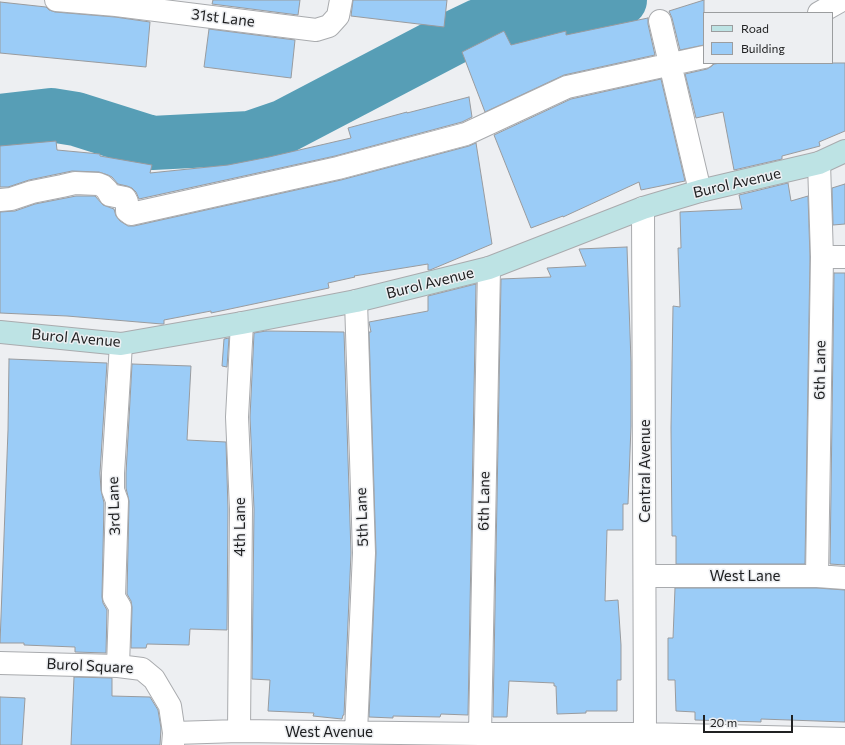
<!DOCTYPE html>
<html>
<head>
<meta charset="utf-8">
<style>
	body { margin:0 }
	#map { position:relative; width:845px; height:745px; overflow:hidden; background:#edeff2; font-family:Commissioner,sans-serif }
	canvas { display:block }
	.legend { position:absolute; left:703px; top:12px; width:130px; height:52px; box-sizing:border-box; background:#edeff2; border:1px solid #9b9d9f; margin:0; padding:5px 7px; list-style:none; font-size:12px; color:#202122 }
	.legend li { display:flex; align-items:center; gap:8px; height:20px }
	.legend b { width:20px; border:1px solid #9b9d9f }
	.scale { position:absolute; left:703px; top:715px; width:90px; height:18px; box-sizing:border-box; border:2px solid #202122; border-top:0; padding-left:5px; font-size:12px; line-height:14px; white-space:nowrap; color:#202122; -webkit-text-stroke:3px #edeff2; paint-order:stroke }
</style>
</head>
<body>
<div id="map">
<canvas width="845" height="745"></canvas>
<ul class="legend">
<li><b style="height:5px;background:#bde3e4"></b>Road</li>
<li><b style="height:11px;background:#9bccf7"></b>Building</li>
</ul>
<div class="scale">20 m</div>
</div>
<script>
const c = document.querySelector('canvas').getContext('2d');
c.lineJoin = 'round';
const poly = rows => new Path2D(rows.map(r => 'M' + r).join(''));
function trace(path, color, width, dash) { c.strokeStyle = color; c.lineWidth = width; c.lineCap = dash ? 'butt' : 'round'; c.setLineDash(dash || []); c.stroke(path); }
function paint(path, color) { c.fillStyle = color; c.fill(path, 'evenodd'); }
function label(font, color, halo, rows, align = 'center') {
  c.font = font + ' Commissioner,sans-serif'; c.lineWidth = 3; c.setLineDash([]); c.textBaseline = 'middle'; c.strokeStyle = halo; c.fillStyle = color; for (const [text, x, y, turn = 0] of rows) {
    c.save(); c.translate(x, y); c.rotate((+turn || 0) * Math.PI / 180); c.textAlign = isNaN(turn) ? turn : align; if (halo) c.strokeText(text, 0, 0); c.fillText(text, 0, 0); c.restore();
  }
}
trace(poly([
	[0,121,51,115,76,119,152,143,250,138,285,126,455,37,478,26,604,2,620,0]
]), '#579eb6', 54);
const building = poly([
	[213,0,300,0,298,15,212,4,213,0],
	[353,0,447,0,444,27,351,16,353,0],
	[704,0,704,45,680,50,672,18,669,11,704,0],
	[0,2,46,7,49,10,55,12,115,17,150,22,146,67,0,53,0,2],
	[648,18,648,24,655,55,564,75,485,112,462,52,504,31,511,45,566,31,566,35,648,18],
	[209,29,295,40,291,78,204,67,209,29],
	[721,63,845,63,845,131,819,142,820,146,782,156,782,159,734,170,723,112,696,118,685,74,707,69,712,66,714,64,721,63],
	[661,79,685,181,641,190,639,182,563,217,563,216,531,228,494,135,571,99,661,79],
	[469,97,472,117,462,122,335,156,139,199,136,192,132,188,127,186,118,184,112,177,108,175,99,172,72,171,29,180,8,187,0,187,0,146,56,141,57,150,100,154,100,156,152,165,150,173,228,165,269,157,351,138,348,128,407,112,407,113,469,97],
	[476,143,492,244,430,270,428,270,428,264,354,276,355,277,328,283,329,288,211,313,211,311,164,320,164,324,162,324,67,316,0,313,0,212,15,211,35,204,76,196,95,196,103,205,114,209,116,216,120,221,128,226,134,226,341,180,469,146,476,143],
	[788,183,791,201,808,196,810,257,805,564,676,564,676,536,672,536,671,428,673,306,680,307,678,248,681,248,680,212,742,209,739,195,788,183],
	[845,184,845,224,833,225,832,188,845,184],
	[627,247,631,362,631,426,628,504,623,504,623,530,607,530,605,601,618,600,621,645,621,680,617,680,617,711,586,711,586,713,557,714,556,686,554,686,554,683,509,681,507,717,493,717,501,279,551,277,547,268,586,266,579,249,627,247],
	[834,273,845,273,845,565,830,564,834,273],
	[476,284,468,715,441,714,440,717,393,716,393,718,369,717,376,553,369,332,371,332,369,322,428,311,428,296,476,284],
	[266,331,344,332,351,553,344,715,343,715,342,719,313,716,314,713,268,711,270,680,252,679,254,509,250,417,254,333,266,331],
	[229,338,227,367,222,366,224,339,229,338],
	[9,359,107,363,100,473,101,490,104,503,102,597,103,603,107,610,106,653,75,652,75,647,24,645,24,643,0,643,8,430,9,359],
	[132,364,191,366,187,440,226,442,228,509,227,630,190,629,189,645,147,644,146,648,131,648,132,607,131,601,127,594,129,501,126,488,126,473,132,364],
	[675,588,817,588,845,590,845,722,761,719,761,722,695,720,695,712,676,711,675,680,668,680,668,638,673,638,675,588],
	[74,677,112,678,112,696,150,697,158,710,161,728,160,745,71,745,74,677],
	[0,697,25,698,22,745,0,745,0,697]
]);
paint(building, '#9bccf7');
trace(building, '#999b9e', 1);
const street = poly([
	[56,0,116,5,316,30,329,26,338,16,341,0],
	[819,13,842,0],
	[660,21,700,191],
	[0,200,11,199,32,192,62,186,75,183,98,184,103,186,107,190,110,195,125,198,127,202,127,211,131,214,338,168,466,134,567,87,704,57],
	[643,208,645,734],
	[822,257,845,257],
	[356,301,364,553,356,732],
	[645,576,817,576,845,578],
	[817,576,822,257,819,163],
	[0,663,118,666,142,669,154,679,170,706,174,733,173,745],
	[118,666,120,607,114,597,117,501,113,490,113,473,121,344],
	[239,731,241,509,237,417,242,323],
	[174,733,239,731,480,734,645,734,845,739],
	[480,734,489,268]
]);
const secondary = poly([
	[0,332,121,344,242,323,356,301,489,268,643,208,700,191,819,163,845,151]
]);
trace(street, '#a9abae', 24);
trace(secondary, '#a9abae', 24);
trace(street, '#fff', 22);
trace(secondary, '#bde3e4', 22);
label('15px', '#202122', '#edeff2', [
	["31st Lane",223,18,7],
	["Burol Avenue",737,183,-13],
	["Burol Avenue",430,283,-14],
	["Burol Avenue",76,338,5],
	["6th Lane",820,370,-89],
	["Central Avenue",645,471,-90],
	["6th Lane",484,501,-89],
	["3rd Lane",114,506,-92],
	["5th Lane",362,517,-92],
	["4th Lane",240,527,-90],
	["West Lane",745,576],
	["Burol Square",90,666,3],
	["West Avenue",329,732]
]);
</script>
</body>
</html>
